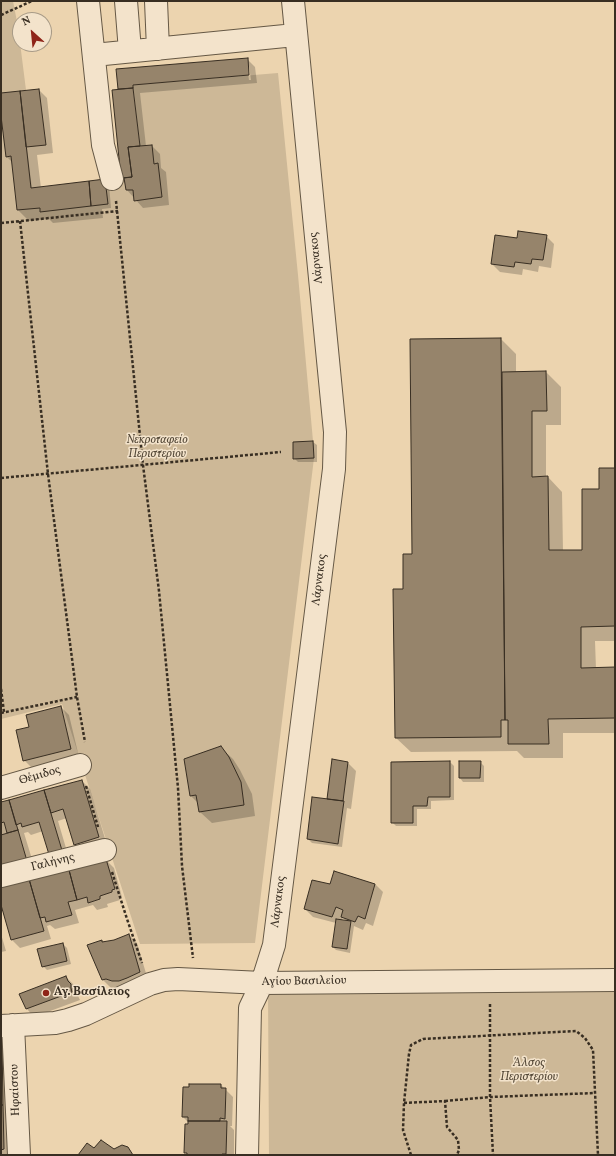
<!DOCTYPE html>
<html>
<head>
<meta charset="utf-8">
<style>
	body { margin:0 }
	#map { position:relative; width:616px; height:1156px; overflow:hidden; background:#ecd4af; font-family:Vollkorn,serif }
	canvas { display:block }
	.frame { position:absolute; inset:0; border:2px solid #382e22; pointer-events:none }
	.north { position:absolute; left:12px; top:12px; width:40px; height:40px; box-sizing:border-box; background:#f3e3cb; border:1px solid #a89b87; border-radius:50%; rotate:333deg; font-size:11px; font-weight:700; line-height:16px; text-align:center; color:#382e22 }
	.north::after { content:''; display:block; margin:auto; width:14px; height:18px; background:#8f2418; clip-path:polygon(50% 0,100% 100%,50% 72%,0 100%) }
</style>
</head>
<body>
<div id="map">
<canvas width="616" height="1156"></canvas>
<div class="frame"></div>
<div class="north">N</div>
</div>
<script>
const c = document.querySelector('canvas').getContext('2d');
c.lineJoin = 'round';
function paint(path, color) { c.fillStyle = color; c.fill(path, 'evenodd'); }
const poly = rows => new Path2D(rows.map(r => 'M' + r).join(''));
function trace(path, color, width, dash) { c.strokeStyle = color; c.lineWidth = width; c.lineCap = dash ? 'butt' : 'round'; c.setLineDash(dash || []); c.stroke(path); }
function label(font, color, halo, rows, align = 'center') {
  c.font = font + ' Vollkorn,serif'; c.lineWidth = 3; c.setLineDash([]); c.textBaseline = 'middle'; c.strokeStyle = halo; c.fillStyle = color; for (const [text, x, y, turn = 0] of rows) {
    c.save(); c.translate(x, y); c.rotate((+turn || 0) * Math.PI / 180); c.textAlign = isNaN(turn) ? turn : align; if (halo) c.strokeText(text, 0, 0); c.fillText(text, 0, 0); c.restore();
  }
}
paint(poly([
	[1,1,13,1,18,27,26,90,20,91,32,188,131,177,140,146,133,85,278,73,298,275,313,441,314,458,255,943,140,944,62,704,1,719],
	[615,986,615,1155,269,1155,268,989]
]), '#cdb897');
paint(poly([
	[247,59,255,67,257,83,140,93,146,146,152,146,160,154,161,168,166,172,169,205,143,208,127,190,126,181,122,178,117,70],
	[247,66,249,66,251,80,249,80],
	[39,90,47,98,53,153,37,155,41,188,109,184,111,208,102,209,103,218,53,223,49,219,29,221,18,210,12,162,7,157,1,107,1,94],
	[546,236,554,244,551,268,539,266,538,272,523,269,522,275,500,272,492,264,518,239],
	[501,339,516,354,516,373,546,372,561,387,561,425,546,425,546,477,548,477,562,492,563,551,583,551,600,490,615,469,615,641,595,641,596,669,615,668,615,733,563,733,563,758,524,758,517,751,411,752,396,738,404,590,413,555],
	[313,442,317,445,317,462,298,462,294,458],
	[61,707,69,715,79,757,32,768,24,760,30,728],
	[221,748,233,759,240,770,252,794,255,816,212,823,200,812,198,803,191,796],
	[450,762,454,766,454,800,431,801,431,809,417,809,417,826,396,826,392,822],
	[480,762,484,766,484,782,463,782,460,778],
	[348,763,356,771,351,809,347,808,342,847,312,843,308,839,330,801],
	[82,781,90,789,107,845,83,853,75,845,67,818,58,821,71,865,43,831,31,835,28,832,24,833,35,869,1,846,1,804],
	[106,860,114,868,122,897,119,898,120,900,107,904,108,907,97,910,93,905,75,910,79,923,55,929,50,925,47,926,51,939,20,948,12,940,2,906,1,906,1,888],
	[334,873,375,884,383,892,373,926,366,923,363,930,354,926,350,953,336,950,333,947,336,923,313,917,305,909,330,886],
	[343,918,347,922,341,921],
	[1,934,6,951,1,952],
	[129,935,137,943,148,980,121,989,115,987,111,988,103,980,102,941,104,943],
	[63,944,67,948,71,964,47,970,43,966],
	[66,977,74,985,76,990,79,993,78,996,80,1000,34,1017,27,1009,21,994],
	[1,1043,13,1054,12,1155,1,1155],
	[221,1085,233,1097,232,1126,230,1126,234,1130,234,1155,188,1155,185,1152,189,1123,183,1117]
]), '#0003');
const building = poly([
	[248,58,249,75,133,85,133,88,118,89,116,69,248,58],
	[133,88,140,146,128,147,132,177,121,178,112,90,133,88],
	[39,89,46,145,26,147,20,91,39,89],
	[20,91,31,188,89,181,91,206,40,212,40,208,17,210,11,156,6,157,1,116,1,93,20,91],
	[152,145,154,164,158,163,162,197,134,201,133,190,126,190,124,178,132,177,128,147,152,145],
	[105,179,108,204,91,206,89,181,105,179],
	[518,231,547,235,543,260,532,259,531,264,515,262,514,267,491,264,495,235,517,238,518,231],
	[501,338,505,720,501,720,501,737,395,738,393,589,403,589,403,554,412,554,410,339,501,338],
	[546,371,547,411,532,411,532,477,548,476,549,550,582,550,582,489,599,489,599,468,615,468,615,626,581,627,581,668,615,667,615,718,548,719,549,744,508,744,508,720,505,720,502,372,546,371],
	[313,441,314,458,293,459,293,442,313,441],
	[61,706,71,749,23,761,16,730,29,727,26,715,61,706],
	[221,746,229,757,241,782,244,805,199,812,196,795,190,796,184,759,221,746],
	[332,759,348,762,343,801,327,799,332,759],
	[450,761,450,797,428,797,427,806,413,806,413,823,391,823,391,762,450,761],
	[459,761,481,761,480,778,459,778,459,761],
	[82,780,99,837,74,845,63,809,51,813,44,790,82,780],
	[44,790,64,857,51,861,39,822,22,827,21,823,16,825,9,800,44,790],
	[312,797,344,801,338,844,307,839,312,797],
	[9,800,18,830,7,833,4,822,1,823,1,802,9,800],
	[18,830,27,861,1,869,1,835,18,830],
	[106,859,115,889,112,890,112,892,100,896,100,899,88,903,87,897,77,900,69,870,106,859],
	[69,870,77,900,68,902,72,915,46,922,45,917,40,918,29,879,69,870],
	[334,871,375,884,365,919,358,916,355,922,341,917,343,910,336,907,332,917,304,909,312,880,330,884,334,871],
	[29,879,44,931,11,940,1,905,1,887,29,879],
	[336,919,351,921,347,949,332,947,336,919],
	[129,934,140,972,127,978,119,981,112,981,106,979,102,980,87,945,102,940,102,942,114,940,129,934],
	[63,943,67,961,42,967,37,949,63,943],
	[66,976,68,981,71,984,71,988,72,992,26,1009,19,994,66,976],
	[1,1042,2,1042,3,1105,1,1105,1,1042],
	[189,1084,221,1084,221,1088,226,1088,225,1119,220,1118,220,1121,188,1121,188,1117,182,1117,183,1087,189,1087,189,1084],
	[1,1105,3,1105,4,1149,1,1150,1,1105],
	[188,1121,227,1121,226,1154,222,1154,222,1155,187,1155,187,1153,184,1153,185,1124,188,1124,188,1121],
	[101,1140,114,1149,122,1145,128,1147,133,1155,78,1155,87,1143,94,1148,101,1140]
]);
paint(building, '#96846b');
trace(building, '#382e22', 1);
const minor = poly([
	[88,1,103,145,112,179],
	[126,1,130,51],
	[156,1,158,49],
	[94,55,295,35],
	[1,788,80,765],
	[1,876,105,850],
	[13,1025,19,1155],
	[1,1026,55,1023,68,1020,86,1014,150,984,164,980,178,979,262,983,615,980],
	[247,1155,250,1008,262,983,274,945,334,469,335,432,293,1]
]);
trace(minor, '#655845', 24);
trace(poly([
	[1,15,32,1],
	[116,201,143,465,159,591,178,788,182,866,193,958],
	[20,221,48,474,77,697,85,742],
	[1,223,118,211],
	[1,478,281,452],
	[1,689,4,712],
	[1,713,77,697],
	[86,786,98,827],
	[112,872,127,919,142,963],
	[490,1004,490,1097,493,1155],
	[445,1101,490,1097,595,1093],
	[404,1103,445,1101,447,1127,458,1140,459,1150,457,1155],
	[411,1155,403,1130,404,1103,409,1054,411,1045,423,1039,576,1031,585,1038,593,1050,598,1155]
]), '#382e22', 2.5, [3, 2]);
trace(minor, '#f3e3cb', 22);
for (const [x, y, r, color] of [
	[46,993,4,"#8f2418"]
]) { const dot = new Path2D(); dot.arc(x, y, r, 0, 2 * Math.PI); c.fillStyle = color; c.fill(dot); trace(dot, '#f3e3cb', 1.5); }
label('12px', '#382e22', '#f3e3cb', [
	["Λάρνακος",317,258,-96],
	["Λάρνακος",320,580,-83],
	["Θέμιδος",40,776,-16],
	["Γαλήνης",53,863,-14],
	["Λάρνακος",279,902,-83],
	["Αγίου Βασιλείου",304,982,-1],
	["Ηφαίστου",16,1090,-92]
]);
label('italic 12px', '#564a39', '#f3e3cb', [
	["Νεκροταφείο",157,441],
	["Περιστερίου",157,455],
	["Άλσος",529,1064],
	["Περιστερίου",529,1078]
]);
label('bold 12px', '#382e22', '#f3e3cb', [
	["Αγ. Βασίλειος",54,993]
], 'left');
</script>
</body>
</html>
